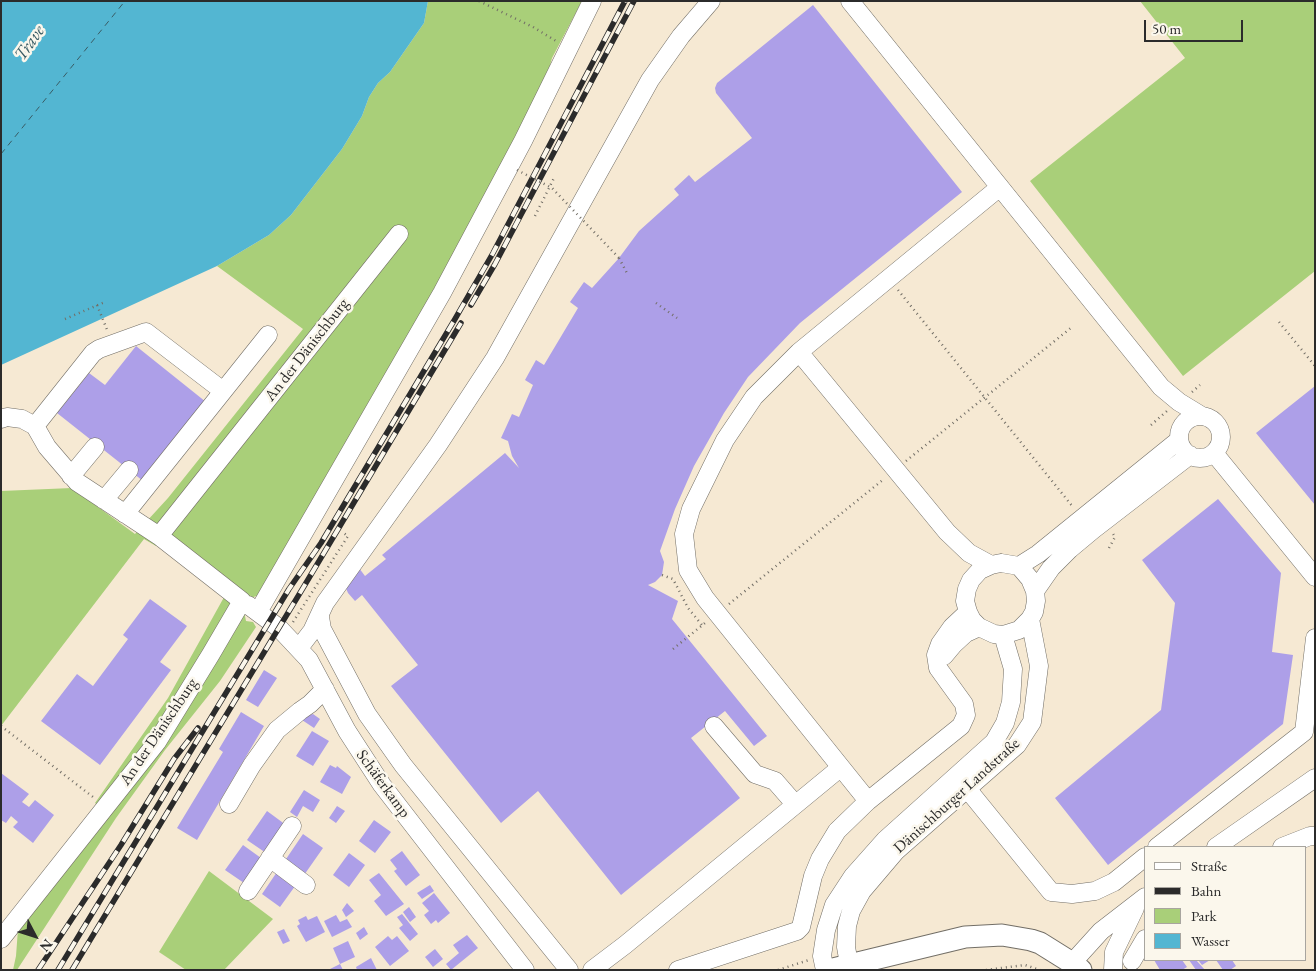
<!DOCTYPE html>
<html>
<head>
<meta charset="utf-8">
<style>
	body { margin:0 }
	#map { position:relative; width:1316px; height:971px; overflow:hidden; background:#f6e9d3; font-family:"EB Garamond",serif }
	canvas { display:block }
	.frame { position:absolute; inset:0; border:2px solid #2b2b2b; pointer-events:none }
	.legend { position:absolute; left:1144px; top:846px; width:162px; height:115px; box-sizing:border-box; background:#fbf7ec; border:1px solid #a8a59f; margin:0; padding:6px 9px; list-style:none; font-size:15px; color:#2b2b2b }
	.legend li { display:flex; align-items:center; gap:10px; height:25px }
	.legend b { width:25px; border:1px solid #a8a59f }
	.north { position:absolute; left:10px; top:911px; width:50px; height:50px; -webkit-text-stroke:4px #fbf7ec; paint-order:stroke; rotate:130deg; font-size:14px; font-weight:700; line-height:20px; text-align:center; color:#2b2b2b }
	.north::after { content:''; display:block; margin:auto; width:18px; height:22px; background:#2b2b2b; clip-path:polygon(50% 0,100% 100%,50% 72%,0 100%) }
	.scale { position:absolute; left:1144px; top:20px; width:99px; height:22px; box-sizing:border-box; border:2px solid #2b2b2b; border-top:0; padding-left:6px; font-size:15px; line-height:18px; white-space:nowrap; color:#2b2b2b; -webkit-text-stroke:4px #fbf7ec; paint-order:stroke }
</style>
</head>
<body>
<div id="map">
<canvas width="1316" height="971"></canvas>
<div class="frame"></div>
<ul class="legend">
<li><b style="height:6px;background:#fff"></b>Straße</li>
<li><b style="height:6px;background:#2b2b2b"></b>Bahn</li>
<li><b style="height:14px;background:#a9cf79"></b>Park</li>
<li><b style="height:14px;background:#53b6d2"></b>Wasser</li>
</ul>
<div class="north">N</div>
<div class="scale">50 m</div>
</div>
<script>
const c = document.querySelector('canvas').getContext('2d');
c.lineJoin = 'round';
function paint(path, color) { c.fillStyle = color; c.fill(path, 'evenodd'); }
const poly = rows => new Path2D(rows.map(r => 'M' + r).join(''));
function trace(path, color, width, dash) { c.strokeStyle = color; c.lineWidth = width; c.lineCap = dash ? 'butt' : 'round'; c.setLineDash(dash || []); c.stroke(path); }
function label(font, color, halo, rows, align = 'center') {
  c.font = font + ' "EB Garamond",serif'; c.lineWidth = 5; c.setLineDash([]); c.textBaseline = 'middle'; c.strokeStyle = halo; c.fillStyle = color; for (const [text, x, y, turn = 0] of rows) {
    c.save(); c.translate(x, y); c.rotate((+turn || 0) * Math.PI / 180); c.textAlign = isNaN(turn) ? turn : align; if (halo) c.strokeText(text, 0, 0); c.fillText(text, 0, 0); c.restore();
  }
}
paint(poly([
	[428,1,582,1,552,58,543,91,461,252,265,593,242,601,246,621,253,622,256,627,220,681,165,750,116,818,17,970,13,970,16,956,18,929,108,813,95,803,168,698,228,590,159,537,156,546,144,539,1,726,1,491,72,488,135,534,168,498,303,329,217,266,269,235,291,215,342,149,362,116,369,97,378,83,390,72,424,23],
	[1140,1,1315,1,1315,271,1183,376,1030,181,1185,58],
	[209,871,273,919,224,970,186,970,159,952]
]), '#a9cf79');
paint(poly([
	[1,1,428,1,424,23,390,72,378,83,369,97,362,116,342,149,291,215,269,235,217,266,1,365]
]), '#53b6d2');
trace(poly([
	[1,154,125,1]
]), '#395c65', 1, [6, 5]);
paint(poly([
	[813,5,962,192,800,323,748,377,724,413,694,466,675,509,660,551,664,562,662,575,655,582,648,585,678,601,672,619,767,736,754,746,725,711,691,738,740,798,621,895,538,791,501,823,391,686,418,665,362,595,355,601,348,593,345,586,359,568,365,576,386,559,382,555,505,453,519,468,512,456,508,441,501,438,512,414,519,417,533,385,525,380,536,360,544,365,578,308,570,302,584,282,592,288,619,258,639,231,679,195,674,189,689,175,695,182,752,138,716,93,715,88,717,83],
	[136,346,206,402,143,481,57,413,89,373,105,385],
	[1315,386,1315,505,1256,433],
	[1218,499,1281,573,1272,652,1293,655,1283,724,1108,865,1055,798,1161,710,1175,603,1142,560],
	[150,599,187,626,160,662,171,670,100,765,41,721,77,674,93,686,128,639,123,635],
	[264,670,277,678,258,707,246,700],
	[241,712,264,726,197,840,177,828,223,752,219,749],
	[313,714,320,719,314,728,302,720,304,717],
	[312,731,329,741,313,766,296,756],
	[330,765,336,768,337,766,351,777,342,794,320,782],
	[1,773,29,794,22,802,29,807,35,800,54,815,33,843,13,827,18,822,11,816,6,823,1,820],
	[304,790,320,800,313,812,303,806,297,817,290,812],
	[337,806,345,811,336,823,329,818],
	[267,811,286,825,266,853,247,840],
	[374,820,391,832,375,853,359,841],
	[303,834,323,848,302,878,282,865],
	[243,845,261,858,244,883,225,870],
	[402,851,420,875,406,886,394,871,397,869,390,860],
	[349,853,365,865,349,887,333,875],
	[279,869,298,882,280,907,262,894],
	[379,873,404,904,386,916,374,901,381,895,369,880],
	[430,885,434,891,422,899,417,893],
	[434,893,450,913,438,923,436,920,431,924,424,915,429,911,422,903],
	[347,903,354,911,346,917,342,910],
	[409,907,416,917,410,922,403,912],
	[402,914,418,934,410,941,399,928,403,925,397,917],
	[336,915,340,922,347,919,352,927,332,937,324,921],
	[306,916,308,920,317,916,325,932,306,942,297,926,300,924,298,920],
	[364,927,368,934,360,940,356,933],
	[284,929,290,941,283,944,277,932],
	[467,935,478,948,451,970,446,964,459,953,453,945],
	[388,936,392,940,397,936,409,951,390,966,375,947],
	[348,941,355,957,340,964,333,948],
	[435,949,443,959,433,967,425,957],
	[371,958,377,970,357,970,356,967],
	[1154,960,1182,960,1187,967,1182,970,1160,970],
	[1189,960,1196,960,1205,970,1196,970],
	[1198,960,1210,960,1202,965],
	[1216,960,1232,960,1236,966,1230,970,1223,970],
	[340,964,343,970,328,970]
]), '#ad9fe8');
const minor = poly([
	[850,1,1161,387,1179,402,1202,416],
	[799,352,947,532,969,553,991,565],
	'1179 437a21 21 0 1 1 42 0a21 21 0 1 1-42 0Z',
	[1,419,7,417,22,419,35,426],
	[1214,453,1315,577],
	[71,476,95,447],
	[104,500,129,470],
	[125,514,268,335],
	[159,536,399,234],
	[1001,563,1019,566,1030,579,1035,591,1036,601,1034,612,1030,619,1019,630,1003,635,994,634,979,627,972,620,968,612,965,601,967,589,971,580,980,570,991,565,1001,563],
	[1019,566,1038,554,1179,440],
	[1035,591,1051,568,1070,549,1094,529,1190,455],
	[248,605,279,628,309,660,347,731,382,785,525,970],
	[258,612,442,293,523,141,592,1],
	[320,617,322,629,367,714,403,765,569,970],
	[299,648,312,631,325,603,438,445,495,358,650,80,681,36,711,1],
	[944,656,954,644,966,633,979,627],
	[714,726,755,774,775,781,795,804],
	[960,780,1051,892,1072,894,1095,891,1114,882,1145,857],
	[868,801,705,598,688,570,684,534,691,509,725,440,754,397,799,352,1000,187],
	[229,804,252,765,277,730,300,711,310,704,325,689],
	[1157,847,1304,732,1315,638],
	[1216,847,1315,778],
	[1282,847,1310,836,1315,836],
	[270,858,306,885],
	[248,891,292,826],
	[1,939,157,742,211,654,242,601,159,536,77,482,47,447,35,426,93,353,99,349,146,332,223,391],
	[1132,961,1145,939],
	[1072,963,1101,931,1145,897],
	[849,964,846,947,847,926,851,911,862,891,896,851,1017,745,1032,722,1039,666,1030,619],
	[592,970,625,945,840,768],
	[678,970,797,931,801,927,813,876,820,859,837,831,868,801,961,726,966,715,964,704,938,668,936,655,940,644,952,627,968,612],
	[825,970,822,956,826,930,834,905,853,876,885,840,994,742,1005,723,1011,702,1013,669,1003,635],
	[1113,970,1114,952,1135,908]
]);
const major = poly([
	[829,970,965,937,1002,935,1031,940,1040,943,1072,963,1081,970]
]);
const highway = poly([
	[849,964,850,970]
]);
trace(minor, '#726e66', 19);
trace(major, '#726e66', 23);
trace(highway, '#726e66', 27);
trace(poly([
	[479,1,533,27,556,41],
	[535,216,555,176],
	[619,258,628,275],
	[898,290,1073,507],
	[656,303,677,318],
	[97,305,108,332],
	[65,319,105,302],
	[1279,322,1315,366],
	[1192,392,1200,385],
	[1151,425,1167,411],
	[906,461,1072,327],
	[1109,548,1115,537,1112,532],
	[662,575,673,579,688,608,702,625],
	[729,604,884,479],
	[293,622,348,536,342,532],
	[673,649,705,623],
	[1,726,93,797],
	[778,970,809,960],
	[986,970,1025,965,1040,970]
]), '#726e66', 2.5, [1, 4]);
trace(minor, '#fff', 18);
trace(major, '#fff', 21);
trace(highway, '#fff', 25);
const rail = poly([
	[471,305,495,264,634,1],
	[38,970,121,845,174,759,198,728],
	[58,970,289,589,321,543,455,319,493,253,625,1],
	[72,970,303,588,461,323]
]);
trace(rail, '#2b2b2b', 5.5);
trace(rail, '#fbf7ec', 4, [11]);
trace(poly([
	[517,170,552,188,619,258]
]), '#726e66', 2.5, [1, 4]);
label('16px', '#2b2b2b', '#fbf7ec', [
	["An der Dänischburg",307,350,-52],
	["An der Dänischburg",159,732,-56],
	["Schäferkamp",383,784,54],
	["Dänischburger Landstraße",957,796,-42]
]);
label('italic 18px', '#395c65', '#fbf7ec', [
	["Trave",30,43,-55]
]);
</script>
</body>
</html>
